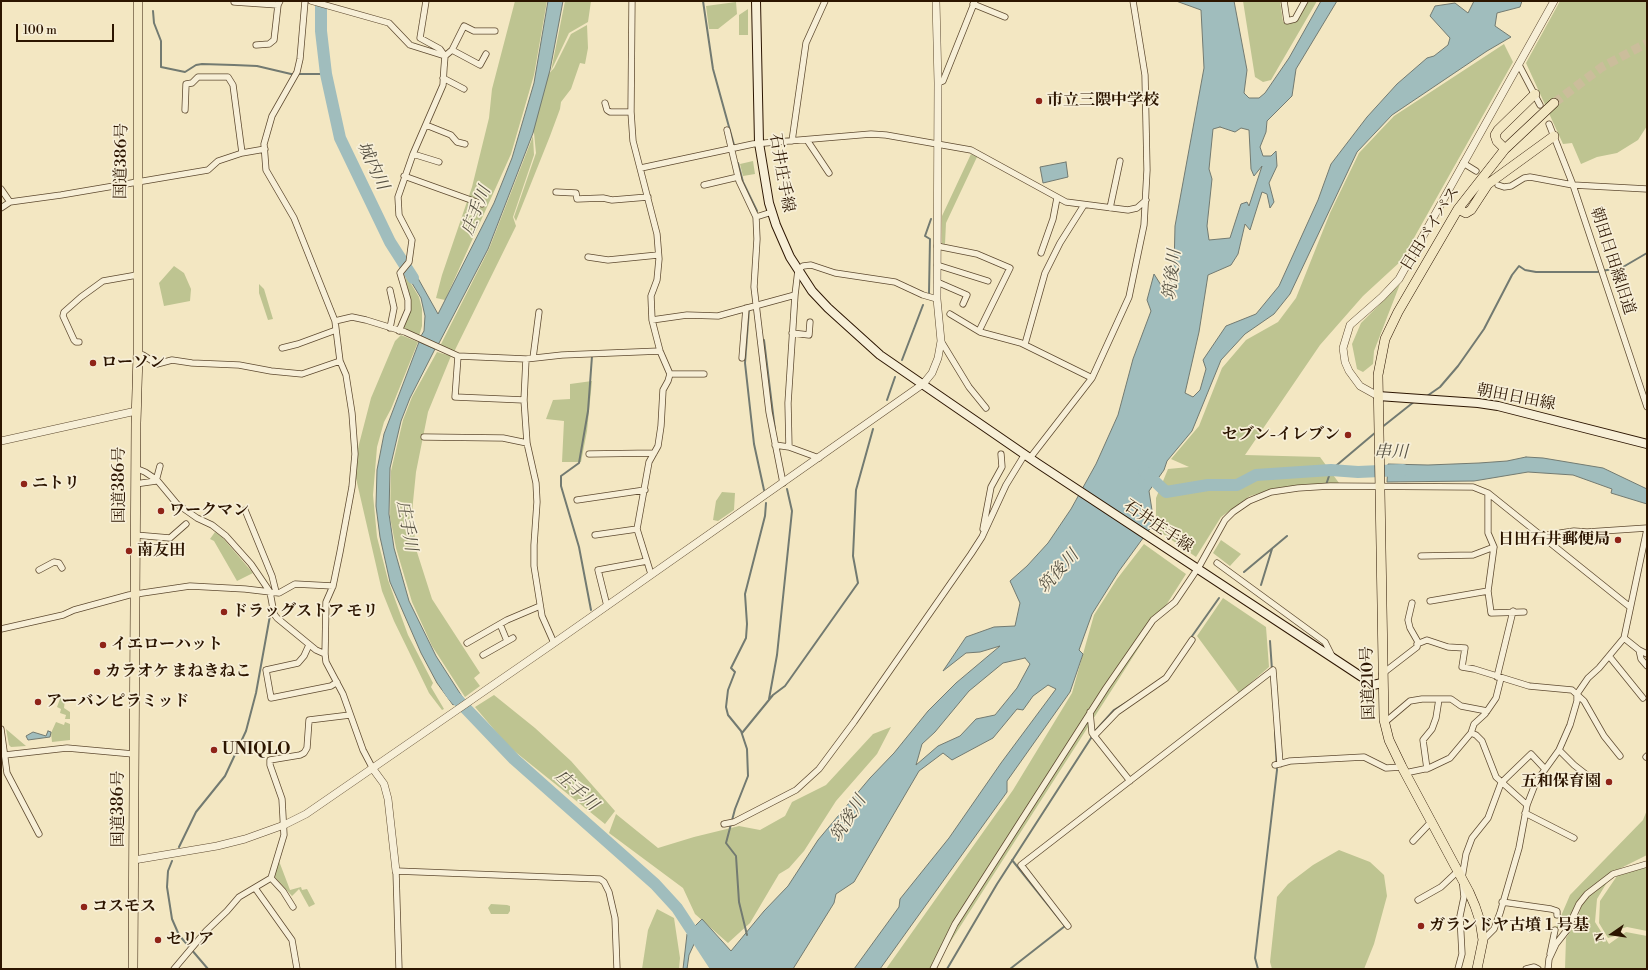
<!DOCTYPE html>
<html>
<head>
<meta charset="utf-8">
<style>
	body { margin:0 }
	#map { position:relative; width:1648px; height:970px; overflow:hidden; background:#f3e7c2; font-family:"Libre Bodoni",serif }
	canvas { display:block }
	.frame { position:absolute; inset:0; border:2px solid #2c1500; pointer-events:none }
	.north { position:absolute; left:1592px; top:914px; width:40px; height:40px; -webkit-text-stroke:3px #f7efd7; paint-order:stroke; rotate:257deg; font-size:11px; font-weight:700; line-height:16px; text-align:center; color:#2c1500 }
	.north::after { content:''; display:block; margin:auto; width:14px; height:18px; background:#2c1500; clip-path:polygon(50% 0,100% 100%,50% 72%,0 100%) }
	.scale { position:absolute; left:16px; top:24px; width:98px; height:18px; box-sizing:border-box; border:2px solid #2c1500; border-top:0; padding-left:5px; font-size:12px; line-height:14px; white-space:nowrap; color:#2c1500; -webkit-text-stroke:3px #f7efd7; paint-order:stroke }
</style>
</head>
<body>
<div id="map">
<canvas width="1648" height="970"></canvas>
<div class="frame"></div>
<div class="north">N</div>
<div class="scale">100 m</div>
</div>
<script>
const c = document.querySelector('canvas').getContext('2d');
c.lineJoin = 'round';
function paint(path, color) { c.fillStyle = color; c.fill(path, 'evenodd'); }
const poly = rows => new Path2D(rows.map(r => 'M' + r).join(''));
function trace(path, color, width, dash) { c.strokeStyle = color; c.lineWidth = width; c.lineCap = dash ? 'butt' : 'round'; c.setLineDash(dash || []); c.stroke(path); }
function label(font, color, halo, rows, align = 'center') {
  c.font = font + ' "Libre Bodoni","Noto Serif JP",serif'; c.lineWidth = 3.5; c.setLineDash([]); c.textBaseline = 'middle'; c.strokeStyle = halo; c.fillStyle = color; for (const [text, x, y, turn = 0] of rows) {
    c.save(); c.translate(x, y); c.rotate((+turn || 0) * Math.PI / 180); c.textAlign = isNaN(turn) ? turn : align; if (halo) c.strokeText(text, 0, 0); c.fillText(text, 0, 0); c.restore();
  }
}
paint(poly([
	[515,1,547,1,534,75,511,154,445,300,436,298,442,275,472,187,489,118,492,89],
	[565,1,591,1,588,22,569,33,551,71],
	[1243,1,1280,1,1283,22,1296,22,1307,1,1317,1,1271,80,1263,82,1255,77],
	[1560,1,1647,1,1647,126,1638,140,1617,153,1597,157,1581,164,1572,143,1563,144,1526,63],
	[736,2,737,14,718,29,709,29,706,6],
	[748,9,748,35,739,35,739,15],
	[587,25,588,48,585,64,580,63,571,89,561,102,560,109,550,136,516,221,514,217,536,153,534,133,531,126,546,77,554,68,571,34],
	[1504,44,1513,62,1401,261,1363,296,1320,345,1245,455,1320,457,1339,483,1277,488,1250,496,1221,517,1196,557,1156,529,1156,498,1168,469,1189,467,1171,459,1199,426,1222,368,1246,340,1278,322,1296,298,1330,213,1359,153,1394,116],
	[533,136,534,155,513,217,516,226,454,352,440,346,489,249],
	[971,154,977,157,946,223,945,244,942,243,942,216],
	[753,161,755,174,743,176,740,164],
	[174,266,184,273,191,289,190,301,164,306,159,283],
	[404,272,419,297,422,309,422,326,419,336,403,329,410,298],
	[259,284,264,289,273,319,268,320,259,293],
	[1400,284,1374,351,1373,364,1363,372,1357,369,1352,344,1361,323],
	[401,335,418,342,391,409,384,422,377,447,373,495,377,537,388,580,408,635,433,683,431,687,444,709,442,710,429,693,394,621,382,591,355,474,357,452,371,398,395,341],
	[437,352,451,356,428,412,416,472,412,512,416,549,432,599,480,673,474,678,480,686,465,697,432,646,412,602,396,548,390,517,391,471,403,420,412,397],
	[592,381,587,431,581,462,562,462,564,421,546,419,553,400,570,399,570,384],
	[722,492,735,493,734,510,718,521,713,520,716,501],
	[215,532,222,537,253,573,237,581,214,541,210,539],
	[1221,540,1241,554,1230,566,1213,553],
	[1144,544,1186,574,933,969,886,969,1013,790,1072,693,1094,615,1117,579],
	[1223,598,1266,627,1269,667,1239,693,1197,636],
	[494,695,535,728,571,761,615,811,605,824,508,746,475,707],
	[61,696,65,699,64,708,70,712,70,719,65,719,66,715,60,713,61,709,57,707],
	[56,722,64,725,65,722,70,724,70,740,52,742,51,733],
	[891,727,877,754,836,801,804,851,789,868,779,874,750,923,728,943,695,914,683,888,609,833,616,814,658,848,694,837,739,826,760,830,785,816,792,802,826,785,873,734],
	[6,729,26,746,11,747,9,745],
	[1647,810,1647,855,1617,870,1594,893,1609,879,1597,899,1595,922,1609,944,1626,932,1647,936,1647,969,1565,969,1566,938,1576,923,1582,904,1555,930,1570,895,1643,820],
	[1339,850,1370,862,1384,875,1387,896,1374,944,1364,969,1272,969,1270,962,1277,897,1288,884,1313,865],
	[279,861,290,890,301,887,302,890,307,889,315,904,309,907,299,889,292,896,273,875],
	[1647,861,1647,931,1627,927,1620,929,1615,936,1608,938,1599,923,1600,901,1621,870],
	[491,904,507,905,510,906,510,911,508,914,491,914,488,908],
	[657,909,674,918,680,958,679,969,642,969,648,930]
]), '#bec491');
const water = poly([
	[548,1,563,1,550,70,533,133,488,249,438,345,421,336,424,331,425,316,421,298,404,270,410,264,438,314,494,203,512,158,534,83,548,1],
	[1176,1,1234,1,1247,70,1244,93,1249,98,1259,98,1265,93,1289,58,1321,1,1337,1,1296,69,1292,96,1267,121,1266,132,1260,147,1263,156,1271,156,1276,151,1277,166,1269,183,1274,202,1270,208,1267,194,1262,192,1250,230,1245,224,1238,254,1231,265,1208,275,1199,332,1185,393,1193,397,1200,390,1206,369,1203,360,1226,326,1256,314,1279,286,1318,200,1331,164,1367,117,1397,84,1427,58,1434,56,1448,45,1450,38,1430,16,1435,6,1455,3,1468,13,1474,1,1522,1,1520,7,1497,13,1495,26,1511,37,1487,51,1392,115,1357,152,1290,294,1274,314,1245,334,1221,360,1192,431,1167,461,1164,470,1149,491,1154,523,1119,571,1092,614,1079,650,1083,654,1070,692,1007,781,1007,792,880,969,854,969,899,907,900,899,949,838,1001,763,1056,689,1048,685,1033,696,1023,710,1017,709,993,738,952,760,943,753,919,771,854,882,836,894,834,903,793,969,712,969,702,950,695,942,689,955,687,969,683,969,687,934,702,919,731,951,764,911,788,886,818,840,870,778,894,753,928,711,956,683,1000,646,980,652,966,653,943,671,966,637,994,627,1015,626,1020,603,1010,581,1027,566,1048,543,1071,509,1096,464,1118,415,1133,359,1151,311,1147,300,1154,274,1166,293,1174,268,1175,226,1204,68,1201,10,1176,1],
	[1220,127,1235,132,1241,128,1249,130,1251,169,1254,176,1262,166,1249,206,1247,202,1241,204,1230,238,1209,240,1207,226,1212,179,1209,169,1213,129,1220,127],
	[1025,658,1030,664,1017,688,995,715,976,719,960,736,938,746,916,765,922,744,935,732,969,691,1003,663,1025,658],
	[1066,162,1068,177,1043,183,1040,167,1066,162],
	[419,342,435,349,410,398,401,421,390,468,389,514,394,548,409,601,436,656,463,698,453,705,437,683,421,653,390,582,380,537,376,506,377,470,384,434,419,342],
	[1526,457,1543,458,1603,468,1647,489,1647,504,1611,493,1612,489,1573,475,1528,472,1474,481,1387,482,1388,464,1428,465,1479,463,1507,461,1526,457],
	[48,731,51,732,50,737,28,740,26,736,33,732,46,736,48,731]
]);
paint(water, '#a0bdbd');
trace(water, '#727a71', 1);
trace(poly([
	[703,1,713,69,734,145],
	[153,11,154,23,161,41,161,67,185,72,196,65,202,64,234,65,257,66,291,74,326,74],
	[738,163,743,182,757,211],
	[929,293,930,239,925,236,931,219],
	[749,309,745,363,754,444,764,490],
	[764,340,775,430],
	[902,360,923,305],
	[1427,396,1440,387,1458,366,1484,329,1512,275,1519,266,1525,270,1536,272,1597,272,1623,267,1647,253],
	[887,400,895,377],
	[1381,428,1415,401],
	[1326,485,1331,470,1376,432],
	[1244,572,1287,536],
	[1261,585,1272,549],
	[591,610,579,547,561,486,561,476,579,463,588,411,592,356],
	[1190,639,1219,598],
	[1270,641,1272,670],
	[769,699,777,655,792,511,787,489],
	[1096,730,1114,710,1132,699],
	[742,733,773,695,785,686,858,583,853,556,856,490,873,429],
	[179,847,196,812,225,776,246,731,256,693,271,610],
	[172,861,168,871,167,887,172,919,179,935,208,969],
	[747,935,739,902,736,856,726,843,735,809,748,776,747,749,741,731,728,715,726,707,728,690,735,672,731,668,746,638,747,624,745,594,765,516,766,503],
	[947,969,997,884,1093,735],
	[1010,969,1065,926,1012,860],
	[1258,969,1255,958,1277,770,1275,730]
]), '#727a71', 2);
trace(poly([
	[321,1,321,31,326,74,340,138,390,242,413,278],
	[1144,471,1166,492,1208,485,1237,485,1256,475,1331,470,1358,472,1403,470],
	[448,688,452,694,514,759,655,884,677,908,717,969]
]), '#a0bdbd', 12);
trace(poly([
	[1554,103,1602,67,1647,43]
]), '#cbbd9b', 9, [9, 4.5]);
const minor = poly([
	[305,1,300,59,297,72,272,116,264,144,266,170,294,218,335,321,340,361,346,375,352,413,355,454,352,487,340,552,333,586,326,602,325,654,326,662,343,694,363,750,373,769],
	[311,1,389,23,410,45,445,56,452,50,464,26,474,31,495,31],
	[632,1,631,112,633,141,657,234,659,259,657,280,651,296,652,320,660,351,670,374,668,381,663,390,661,426,658,446,649,462,637,529,651,574],
	[1284,1,1287,21,1295,19,1305,1],
	[234,2,278,5,280,1],
	[973,4,1005,17],
	[256,45,269,44,274,40,278,5],
	[452,50,480,65,486,54],
	[1519,65,1540,105],
	[443,78,464,89],
	[938,83,943,81,975,1],
	[605,103,607,110,610,112,631,112],
	[185,110,186,84,192,83,198,77,228,77,233,85,242,153],
	[1549,124,1573,185,1647,407],
	[426,125,451,135,457,142,465,144],
	[727,130,739,181,756,217,772,212],
	[807,140,829,173],
	[792,141,806,43,825,1],
	[413,154,439,162],
	[1463,163,1476,171],
	[641,168,753,144,871,134,886,135,971,150,1066,202,1128,210,1137,208,1146,200],
	[404,176,482,204],
	[704,185,738,177],
	[1498,185,1504,187,1511,186,1524,178,1530,177,1573,185,1647,189],
	[1,189,10,202,61,195,208,170,218,161,242,153,265,149],
	[556,192,576,193,577,199,603,198,612,200,648,197],
	[1,208,10,202],
	[1110,208,1120,161],
	[756,217,757,239,754,287,769,412,783,483],
	[937,246,977,254,1010,268,979,331],
	[1041,253,1053,219,1057,198],
	[588,257,608,260,658,255],
	[937,265,988,281],
	[937,282,967,295,963,304],
	[390,290,394,308,390,328],
	[950,314,980,332,1021,343,1092,378],
	[652,320,687,315,718,316,795,295],
	[335,321,352,317,366,320,405,332,458,356,526,359,562,355,660,351],
	[399,331,408,310,408,300,400,273,409,262,412,240,399,215,398,197,413,154,443,85,444,68,445,56,440,49,420,38,426,1],
	[792,333,809,335,810,322],
	[941,341,969,387,986,408],
	[79,342,76,342,74,340,63,316,64,312,81,297,103,281,137,275],
	[1025,344,1045,273,1060,243,1084,205],
	[282,348,298,344,336,330],
	[138,354,143,355,157,364,172,360,192,363,239,365,271,371,302,374,340,361],
	[458,356,455,397,524,400],
	[533,358,539,312],
	[742,358,746,308],
	[526,359,524,400,527,443,536,483,537,502,534,545,534,566,542,616,554,643],
	[670,374,704,374],
	[424,437,503,438,527,443],
	[775,445,789,447],
	[589,454,654,453],
	[819,458,789,447,788,403,795,295,798,270,803,266,811,265,835,273,895,282,923,295,937,299],
	[1030,458,1092,378,1129,297,1144,225,1147,170,1145,75,1133,1],
	[135,468,145,472,157,480,177,504,197,518,212,525,226,536,251,564,270,592,274,614,277,618,316,650,325,654],
	[135,484,156,481,160,466],
	[577,500,645,490],
	[245,510,272,576,276,592],
	[983,529,991,487,1002,467,1001,454],
	[135,535,170,538,186,524],
	[595,535,637,529],
	[1540,536,1574,531,1587,532,1647,528],
	[1421,556,1473,555,1494,547],
	[1217,563,1325,642,1333,658],
	[39,570,54,562,59,563,62,568],
	[1488,591,1491,613,1524,612],
	[1430,601,1488,591,1494,547,1488,533,1488,493],
	[607,606,598,570,647,561],
	[500,624,507,641],
	[1,629,63,615,74,610,129,595,190,586,245,589,279,593,295,584,333,586],
	[1624,638,1647,529],
	[1624,638,1639,650,1647,654],
	[467,643,507,620,540,606],
	[1417,644,1427,640,1448,647,1465,648,1462,667,1474,669,1529,686,1572,690,1584,701,1604,736,1620,756],
	[309,645,304,656,298,663,266,670,271,698,331,686,337,682],
	[1639,650,1641,659,1647,666],
	[483,655,513,638],
	[1609,656,1643,698],
	[1382,674,1417,647,1418,642,1410,628,1408,620,1412,603],
	[1497,677,1513,611],
	[1090,712,1092,733,1130,781],
	[1384,723,1410,701,1422,699,1451,699,1461,706,1487,711],
	[1,729,7,773,39,834],
	[1471,733,1476,735,1482,741,1496,777,1527,805],
	[1094,736,1117,712,1166,678,1192,640],
	[1559,750,1574,765,1597,783],
	[5,755,67,748,133,754],
	[1646,757,1647,756],
	[1275,765,1290,761,1364,757,1386,768,1402,767],
	[1427,769,1423,740,1432,729,1436,718,1439,699],
	[1405,773,1429,768,1450,758,1471,733,1474,724,1485,714,1496,698,1501,678],
	[1525,813,1574,838],
	[724,824,734,822,796,790,819,769,854,722,971,554,982,537,1006,485,1025,454],
	[1413,841,1431,822],
	[271,878,283,891,293,907],
	[255,888,292,940,297,969],
	[1418,900,1441,887,1458,871],
	[1502,902,1551,909,1557,911,1557,915],
	[1068,926,1021,865,1273,670,1280,764],
	[1483,940,1494,929,1500,913,1519,848,1527,805,1536,782,1559,750,1570,725,1577,701,1577,694,1588,678,1599,668,1624,638],
	[1550,954,1555,930],
	[174,969,206,931,227,911,239,897,271,878,284,835,282,799,270,765,270,760,300,755,304,753,307,748,309,720,350,715],
	[399,969,396,871,600,879,604,882,609,892,615,918,617,969],
	[933,969,955,924,1106,688,1153,620,1175,602,1200,565,1225,520,1233,512,1249,501,1271,492,1298,488,1330,486,1473,487,1488,493,1630,607],
	[1458,969,1462,954,1460,916,1464,897,1462,878,1466,854,1472,838,1488,818,1501,783,1531,754,1545,769],
	[1526,969,1534,967,1538,969],
	[1548,969,1549,959,1556,944,1567,930,1579,904,1587,894,1613,874,1647,864]
]);
const tertiary = poly([
	[1378,396,1360,386,1349,371,1345,362,1343,348,1350,325,1382,297,1399,279,1554,1],
	[1,441,136,411],
	[373,769,384,784,388,799,396,871],
	[134,860,217,846,245,839,284,825,306,814,554,643,923,384,932,373,938,358,941,341,937,299,938,83,936,1]
]);
const secondary = poly([
	[756,1,759,143,769,203,776,225,790,257,812,291,828,308,880,355,1037,463,1371,683,1373,685,1382,683],
	[1378,396,1478,403,1498,406,1647,444]
]);
const trunk = poly([
	[1505,149,1497,141,1495,135,1498,130,1535,94],
	[1458,209,1466,213,1471,210,1488,184,1554,136],
	[133,969,136,423,138,354,138,1],
	[1477,969,1483,940,1480,921,1475,906,1469,892,1402,767,1389,740,1384,720,1378,375,1385,339,1398,312,1458,209,1505,149,1554,103]
]);
trace(minor, '#5e4a30', 7);
trace(tertiary, '#5e4a30', 8);
trace(secondary, '#2c1500', 10);
trace(trunk, '#2c1500', 10);
trace(minor, '#f7efd7', 5.5);
trace(tertiary, '#f7efd7', 7);
trace(secondary, '#f7efd7', 8);
trace(trunk, '#f3e7c2', 9);
for (const [x, y, r, color] of [
	[1039,101,4,"#8f2418"],
	[93,363,4,"#8f2418"],
	[1348,435,4,"#8f2418"],
	[24,484,4,"#8f2418"],
	[161,511,4,"#8f2418"],
	[1618,540,4,"#8f2418"],
	[129,551,4,"#8f2418"],
	[224,612,4,"#8f2418"],
	[103,645,4,"#8f2418"],
	[97,672,4,"#8f2418"],
	[38,702,4,"#8f2418"],
	[214,750,4,"#8f2418"],
	[1609,782,4,"#8f2418"],
	[84,907,4,"#8f2418"],
	[1421,926,4,"#8f2418"],
	[158,940,4,"#8f2418"]
]) { const dot = new Path2D(); dot.arc(x, y, r, 0, 2 * Math.PI); c.fillStyle = color; c.fill(dot); trace(dot, '#f7efd7', 1.5); }
label('bold 16px', '#2c1500', '#f7efd7', [
	["市立三隈中学校",1047,101],
	["ローソン",101,363],
	["セブン-イレブン",1340,435,"right"],
	["ニトリ",32,484],
	["ワークマン",169,511],
	["日田石井郵便局",1610,540,"right"],
	["南友田",137,551],
	["ドラッグストア モリ",232,612],
	["イエローハット",111,645],
	["カラオケ まねきねこ",105,672],
	["アーバンピラミッド",46,702],
	["UNIQLO",222,750],
	["五和保育園",1601,782,"right"],
	["コスモス",92,907],
	["ガランドヤ古墳１号基",1429,926],
	["セリア",166,940]
], 'left');
label('16px', '#2c1500', '#f7efd7', [
	["国道386号",122,161,-89],
	["石井庄手線",781,173,80],
	["日田バイパス",1431,229,-58],
	["朝田日田線旧道",1612,261,72],
	["朝田日田線",1516,398,11],
	["国道386号",120,485,-90],
	["石井庄手線",1158,527,34],
	["国道210号",1369,683,-92],
	["国道386号",119,809,-90]
]);
label('italic 17px', '#555042', '#f7efd7', [
	["城内川",372,166,65],
	["庄手川",477,211,-68],
	["筑後川",1173,275,-84],
	["串川",1391,453,1],
	["庄手川",406,526,80],
	["筑後川",1059,572,-48],
	["庄手川",576,791,42],
	["筑後川",849,819,-58]
]);
</script>
</body>
</html>
